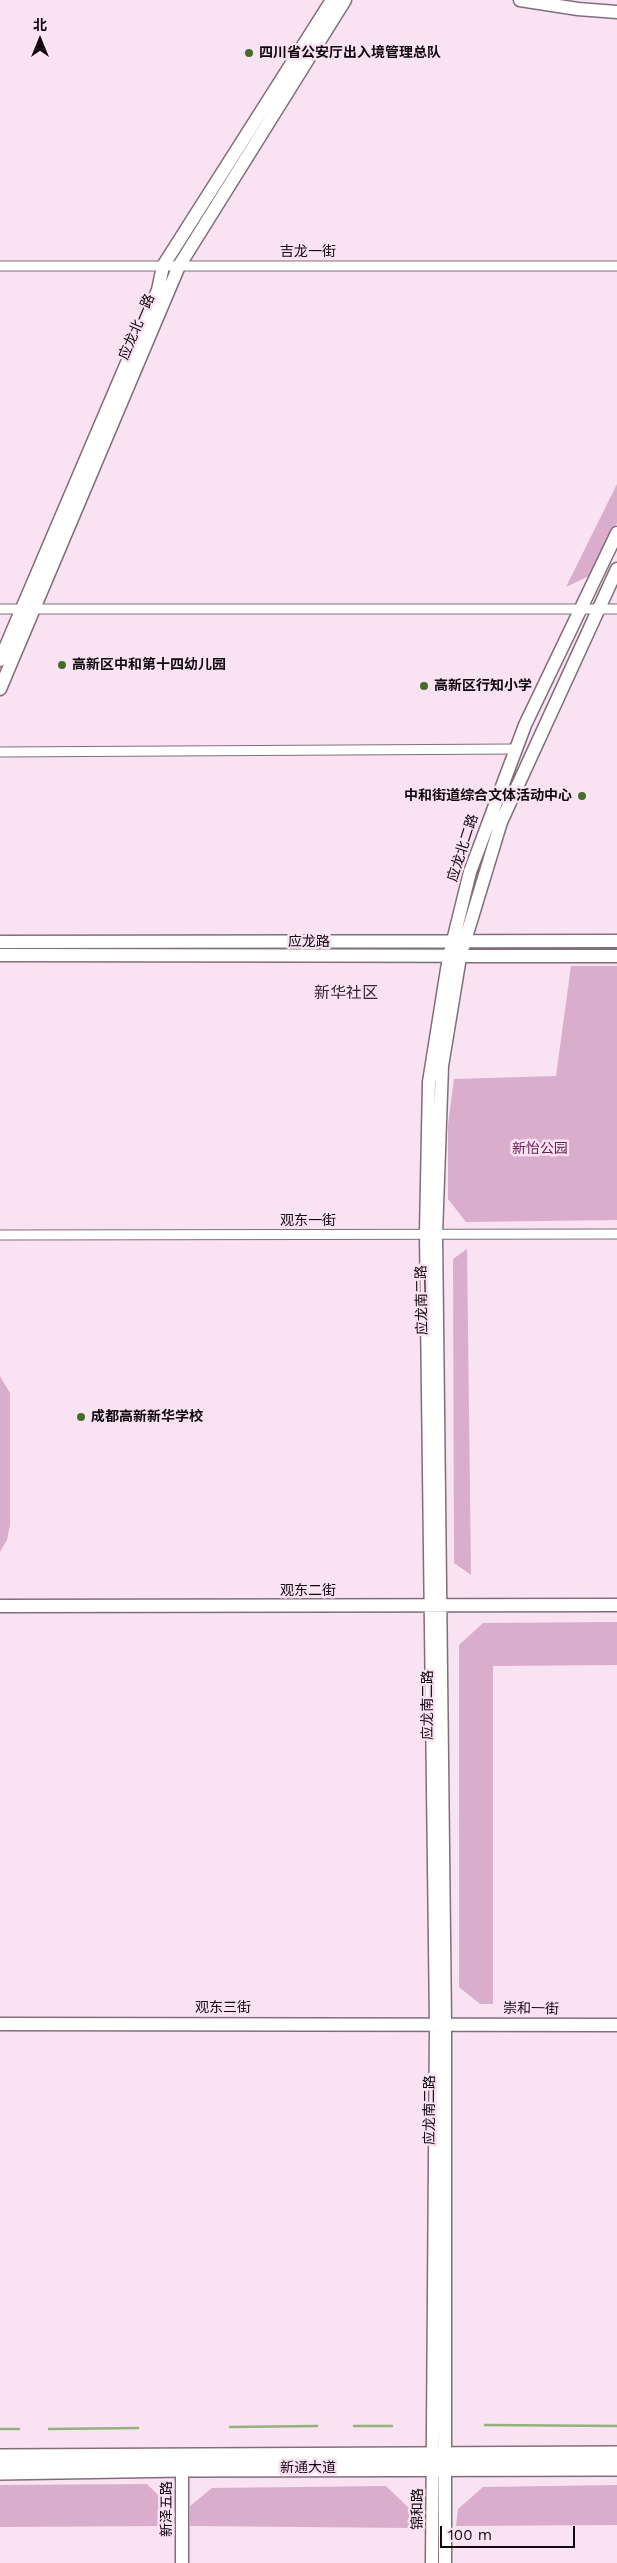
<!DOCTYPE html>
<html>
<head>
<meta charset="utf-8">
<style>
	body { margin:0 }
	#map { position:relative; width:617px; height:2563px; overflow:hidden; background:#f9e2f1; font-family:"Work Sans","Noto Sans SC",sans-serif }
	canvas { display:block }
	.north { position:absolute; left:15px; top:15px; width:50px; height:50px; -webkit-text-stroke:4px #f9e2f1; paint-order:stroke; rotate:0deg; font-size:14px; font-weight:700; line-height:20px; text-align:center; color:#10090e }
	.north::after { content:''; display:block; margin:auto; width:18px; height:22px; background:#10090e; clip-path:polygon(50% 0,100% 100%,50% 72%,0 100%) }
	.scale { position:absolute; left:440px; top:2526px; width:135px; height:22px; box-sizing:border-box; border:2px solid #10090e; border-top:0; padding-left:6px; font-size:15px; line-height:18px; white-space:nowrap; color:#10090e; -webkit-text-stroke:4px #f9e2f1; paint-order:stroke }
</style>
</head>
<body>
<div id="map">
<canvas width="617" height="2563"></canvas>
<div class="north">北</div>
<div class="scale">100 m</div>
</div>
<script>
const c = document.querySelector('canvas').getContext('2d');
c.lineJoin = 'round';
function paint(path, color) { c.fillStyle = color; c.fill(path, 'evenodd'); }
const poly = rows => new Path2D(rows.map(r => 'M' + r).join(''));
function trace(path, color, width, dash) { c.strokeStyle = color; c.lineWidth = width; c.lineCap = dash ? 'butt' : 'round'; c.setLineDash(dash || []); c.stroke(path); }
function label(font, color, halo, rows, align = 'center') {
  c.font = font + ' "Work Sans","Noto Sans SC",sans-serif'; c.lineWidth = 5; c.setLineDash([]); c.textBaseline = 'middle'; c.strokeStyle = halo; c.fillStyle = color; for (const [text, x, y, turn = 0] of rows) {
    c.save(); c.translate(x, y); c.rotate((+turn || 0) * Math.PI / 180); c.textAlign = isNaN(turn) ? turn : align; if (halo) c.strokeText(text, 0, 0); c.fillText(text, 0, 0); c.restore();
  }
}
paint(poly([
	[617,484,617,523,593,574,566,587],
	[571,966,617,966,617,1220,466,1222,448,1199,448,1125,454,1079,556,1076],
	[467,1249,471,1575,454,1563,453,1259],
	[0,1376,10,1393,10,1525,7,1540,0,1552],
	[617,1622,617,1665,493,1666,493,2004,480,2004,459,1987,459,1645,483,1623],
	[147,2484,169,2506,169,2526,0,2527,0,2485],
	[617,2485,617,2525,456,2526,458,2509,483,2487],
	[386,2486,413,2512,413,2528,190,2526,190,2506,212,2488]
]), '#daadcc');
trace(poly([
	[485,2425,617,2426],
	[354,2426,392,2426],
	[230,2427,317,2426],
	[0,2429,19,2429],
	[49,2429,138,2428]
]), '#8fb37a', 2.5);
const street = poly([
	[0,266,617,266],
	[0,609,617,609],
	[0,752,515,749],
	[0,1235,617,1234]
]);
const secondary = poly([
	[520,0,578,9,617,12],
	[0,660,158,290,163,266,332,0],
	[0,689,179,266,345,0],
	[0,942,617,941],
	[0,955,617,956],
	[0,1606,617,1605],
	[0,2024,617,2025],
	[182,2461,182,2563],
	[432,2563,436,2023,426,1234,429,1082,449,957,470,872,525,725,617,533],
	[445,2563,445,2023,436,1234,442,1066,460,957,501,822,617,569]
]);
const primary = poly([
	[0,2457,617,2454],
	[0,2472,182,2469,617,2468]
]);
trace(street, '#826e7b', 11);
trace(secondary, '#826e7b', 15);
trace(primary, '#826e7b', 18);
trace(street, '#fff', 9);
trace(secondary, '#fff', 12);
trace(primary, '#fff', 15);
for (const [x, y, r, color] of [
	[249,53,5,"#456c28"],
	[62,665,5,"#456c28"],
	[424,686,5,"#456c28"],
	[582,796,5,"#456c28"],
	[81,1417,5,"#456c28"]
]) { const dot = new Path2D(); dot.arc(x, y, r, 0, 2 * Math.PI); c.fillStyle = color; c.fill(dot); trace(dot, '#f9e2f1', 2); }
label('bold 14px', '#10090e', '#f9e2f1', [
	["四川省公安厅出入境管理总队",259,53],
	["高新区中和第十四幼儿园",72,665],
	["高新区行知小学",434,686],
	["中和街道综合文体活动中心",572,796,"right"],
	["成都高新新华学校",91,1417]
], 'left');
label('14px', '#10090e', '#f9e2f1', [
	["吉龙一街",308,252],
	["应龙北一路",137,327,-67],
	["应龙北二路",463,848,-72],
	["应龙路",309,942],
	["观东一街",308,1221],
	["应龙南二路",422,1300,-91],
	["观东二街",308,1591],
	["应龙南二路",428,1705,-90],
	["观东三街",223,2008],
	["崇和一街",531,2009,1],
	["应龙南二路",430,2110,-90],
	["新通大道",308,2468],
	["新泽五路",167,2509,-90],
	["锦和路",418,2509,-90]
]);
label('14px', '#682358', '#f9e2f1', [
	["新怡公园",540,1149]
]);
label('16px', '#362531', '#f9e2f1', [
	["新华社区",346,993]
]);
</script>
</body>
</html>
